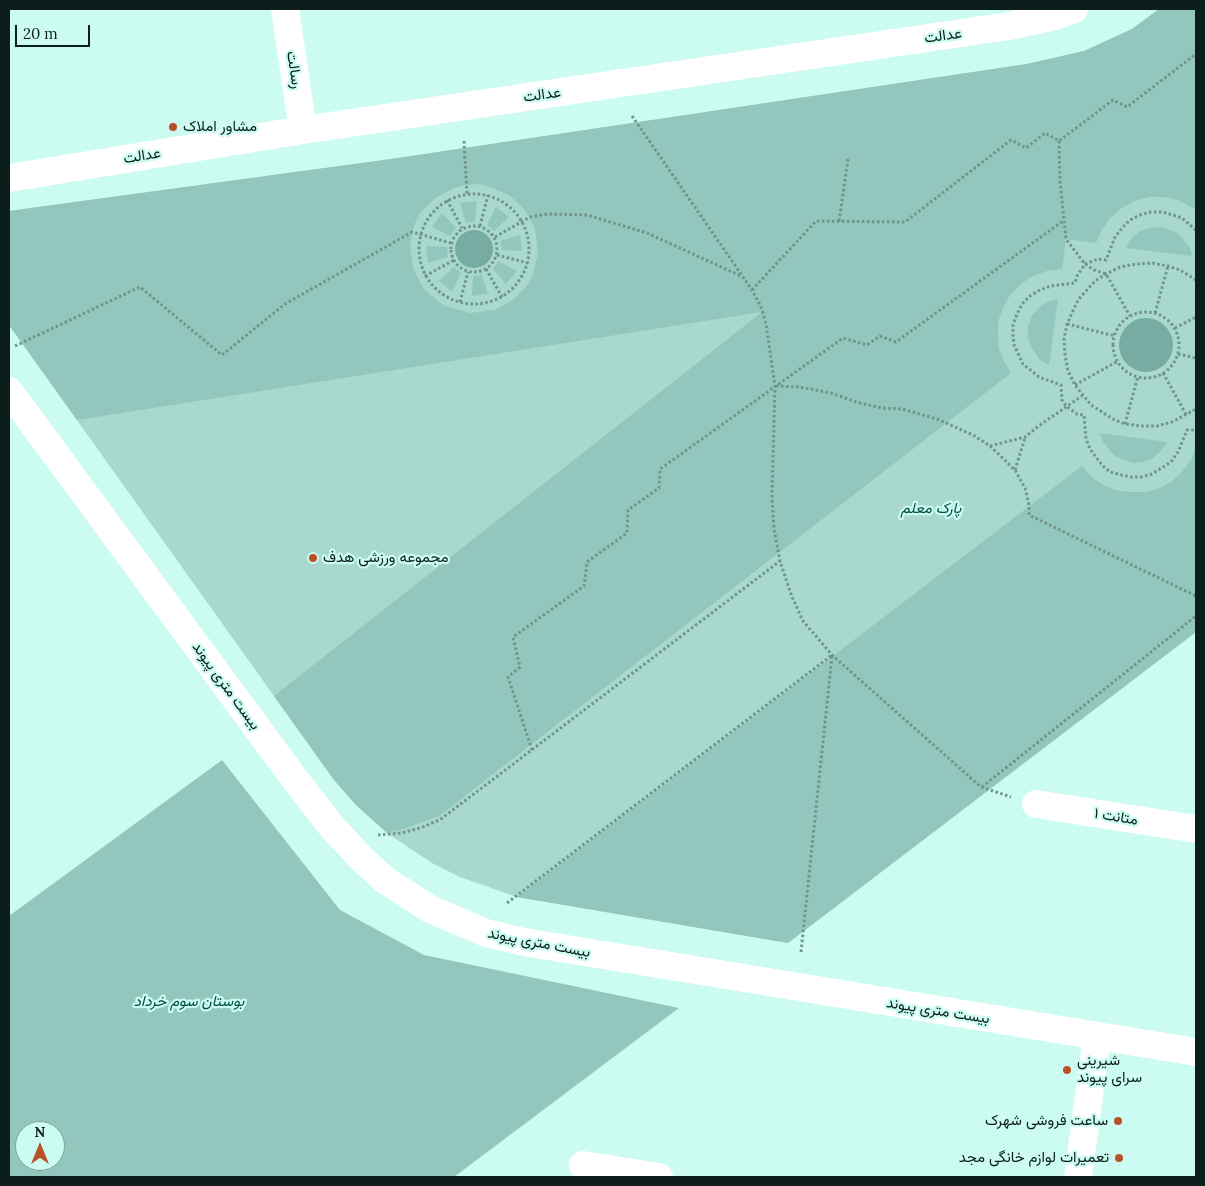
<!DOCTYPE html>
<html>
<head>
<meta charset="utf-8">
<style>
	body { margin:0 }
	#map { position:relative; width:1205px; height:1186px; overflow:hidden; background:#ccfbf2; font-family:Lora,serif }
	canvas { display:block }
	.frame { position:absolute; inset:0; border:10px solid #0c1e1b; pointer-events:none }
	.north { position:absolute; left:15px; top:1121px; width:50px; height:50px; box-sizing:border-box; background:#ccfbf2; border:1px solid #7fa39c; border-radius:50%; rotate:0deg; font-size:14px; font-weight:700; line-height:20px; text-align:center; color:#0c1e1b }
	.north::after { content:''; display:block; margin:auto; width:18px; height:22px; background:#b85129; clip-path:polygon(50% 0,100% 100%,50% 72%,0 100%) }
	.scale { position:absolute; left:15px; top:25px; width:75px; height:22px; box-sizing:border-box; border:2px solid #0c1e1b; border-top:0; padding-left:6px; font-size:15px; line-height:18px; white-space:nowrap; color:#0c1e1b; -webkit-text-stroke:4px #ccfbf2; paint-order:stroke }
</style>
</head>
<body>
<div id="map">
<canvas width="1205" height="1186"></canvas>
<div class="frame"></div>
<div class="north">N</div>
<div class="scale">20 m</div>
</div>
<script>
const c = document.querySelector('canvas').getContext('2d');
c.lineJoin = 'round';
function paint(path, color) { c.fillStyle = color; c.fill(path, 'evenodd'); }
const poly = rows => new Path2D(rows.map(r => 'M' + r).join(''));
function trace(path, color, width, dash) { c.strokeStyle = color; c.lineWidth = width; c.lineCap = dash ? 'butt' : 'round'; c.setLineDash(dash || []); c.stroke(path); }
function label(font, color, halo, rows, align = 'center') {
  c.font = font + ' Lora,Vazirmatn,serif'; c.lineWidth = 4.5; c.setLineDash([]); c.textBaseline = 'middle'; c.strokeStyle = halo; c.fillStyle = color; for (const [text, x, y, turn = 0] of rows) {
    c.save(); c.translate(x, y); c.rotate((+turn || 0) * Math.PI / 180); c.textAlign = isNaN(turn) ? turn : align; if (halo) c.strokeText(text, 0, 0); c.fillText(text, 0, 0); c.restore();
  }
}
paint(poly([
	[1159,9,1196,9,1196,632,788,943,517,897,460,877,432,863,387,833,356,805,334,780,9,325,9,211,391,159,1027,64,1084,51,1132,29]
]), '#a8d8ce');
paint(poly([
	[1159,9,1196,9,1196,210,1178,200,1164,197,1149,197,1135,201,1122,208,1110,218,1102,230,1096,243,1066,239,1062,269,1047,271,1033,276,1021,284,1010,295,1003,308,998,322,998,336,999,349,1004,361,1011,373,439,816,403,829,387,833,356,805,334,780,274,696,762,312,77,420,9,325,9,211,391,159,1027,64,1084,51,1132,29],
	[479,184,490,187,509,195,524,209,535,228,538,253,533,275,528,284,514,299,495,310,470,313,448,307,439,302,424,289,413,269,410,244,415,223,420,213,434,199,454,188,466,185],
	[477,201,475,221,466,223,460,203],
	[496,207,509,217,494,231,487,225],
	[442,213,456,228,450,236,432,227],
	[1161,227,1178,233,1190,248,1192,256,1126,248,1132,238,1140,231,1150,228],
	[520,235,522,251,502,250,500,241],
	[426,246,447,247,448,257,428,263],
	[498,261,517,271,506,284,493,269],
	[454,267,461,273,452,291,439,281],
	[482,275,488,294,472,296,473,276],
	[1058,299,1049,365,1040,360,1030,345,1028,336,1028,326,1032,316,1039,308,1047,302],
	[1100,433,1167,442,1161,451,1153,458,1143,462,1132,463,1115,456,1103,442],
	[1196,447,1196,632,788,943,517,897,1082,466,1092,477,1103,485,1115,490,1129,492,1144,492,1158,489,1171,482,1182,472,1191,460],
	[222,760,340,910,424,955,679,1008,454,1177,9,1177,9,916],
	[25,1131,55,1131,55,1161,25,1161]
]), '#93c7bd');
paint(poly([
	'455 249a19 19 0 1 1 38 0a19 19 0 1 1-38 0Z',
	'1119 345a27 27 0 1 1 54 0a27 27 0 1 1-54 0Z'
]), '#78aca2');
trace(poly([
	[632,116,752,290,761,307,766,324,775,386,772,497,774,529,780,561,792,597,803,621,832,655,981,787,1011,797],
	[464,141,467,194],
	[1059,141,1060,181,1066,239,1085,264,1094,270,1106,274,1130,316],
	'419 249a55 55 0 1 1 110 0a55 55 0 1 1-110 0Z',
	[447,200,462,228],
	[839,221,848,159],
	'451 249a23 23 0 1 1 46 0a23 23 0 1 1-46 0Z',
	[480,226,488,195],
	[1196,230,1182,218,1163,212,1151,212,1140,215,1130,220,1122,228,1115,237,1106,260,1098,259,1085,264,1077,276,1075,283,1051,286,1040,290,1030,296,1022,304,1017,314,1013,325,1013,335,1014,345,1023,364,1039,377,1061,385,1062,400,1066,406,1077,414,1084,415,1086,439,1090,449,1102,465,1110,472,1130,477,1141,477,1152,474,1171,462,1178,452,1187,430,1196,430],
	[495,237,530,217,547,214,587,215,647,233,741,276],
	[497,255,528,263],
	[486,269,502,297],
	[425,276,454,260],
	[1196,280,1180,270,1168,266,1152,263,1136,264,1120,267,1106,274,1095,281,1078,300,1067,324,1064,339,1065,355,1068,371,1075,385,1091,405,1113,419,1125,424,1141,426,1157,426,1172,422,1196,409],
	[752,290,816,221,905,222,1011,140,1026,148,1045,133,1059,141,1113,100,1127,107,1196,54],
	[460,302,468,272],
	'1113 345a33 33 0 1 1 66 0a33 33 0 1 1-66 0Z',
	[1155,313,1168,266],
	[1067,324,1115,336],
	[1175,328,1196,317],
	[15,346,140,287,222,355,285,304,412,232,451,243],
	[1178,354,1196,358],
	[1163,373,1187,416],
	[1075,385,1118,361],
	[776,386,800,387,831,393,856,402,882,408,902,409,937,419,973,435,990,446,1015,470,1025,488,1029,505,1029,515,1196,596],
	[1125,424,1138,376],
	[990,446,1025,437,1040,425,1082,396],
	[1015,470,1025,438],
	[532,750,508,677,520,667,513,637,584,586,587,562,627,533,628,510,659,488,660,469,843,338,867,345,880,336,896,342,1063,221],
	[982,787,1196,616],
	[378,835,402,833,423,827,441,819,780,561],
	[507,903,832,655],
	[801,952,832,656]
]), '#72938d', 3, [2.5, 2.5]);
trace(poly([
	[285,9,303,130],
	[9,178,303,130,1009,26,1055,16,1074,9],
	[9,391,294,778,332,827,362,859,385,880,430,909,486,933,524,942,1196,1052],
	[1036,804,1196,829],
	[583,1165,659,1177],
	[1078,1177,1097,1037]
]), '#fff', 28);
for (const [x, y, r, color] of [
	[173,127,5,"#b85129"],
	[313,558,5,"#b85129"],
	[1067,1070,5,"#b85129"],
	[1118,1121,5,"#b85129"],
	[1119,1158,5,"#b85129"]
]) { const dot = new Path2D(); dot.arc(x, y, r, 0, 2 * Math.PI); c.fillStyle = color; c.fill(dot); trace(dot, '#ccfbf2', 2); }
label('15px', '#0c1e1b', '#ccfbf2', [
	["عدالت",943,36,-8],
	["رسالت",294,70,82],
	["عدالت",542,95,-8],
	["عدالت",142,156,-9],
	["بیست متری پیوند",226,686,54],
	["متانت ۱",1116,817,9],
	["بیست متری پیوند",539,943,11],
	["بیست متری پیوند",938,1011,9]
]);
label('15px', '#0c1e1b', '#ccfbf2', [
	["مشاور املاک",183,127],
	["مجموعه ورزشی هدف",323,558],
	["شیرینی",1077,1061],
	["سرای پیوند",1077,1078],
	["ساعت فروشی شهرک",1108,1121,"right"],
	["تعمیرات لوازم خانگی مجد",1109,1158,"right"]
], 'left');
label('italic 15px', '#004d44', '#ccfbf2', [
	["پارک معلم",931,509],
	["بوستان سوم خرداد",189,1002]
]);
</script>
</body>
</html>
